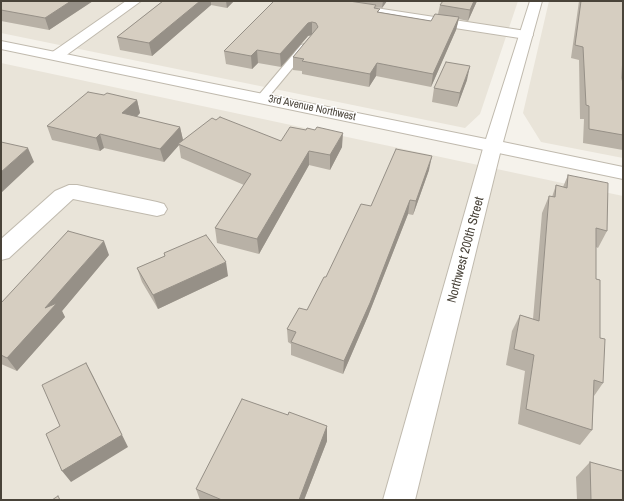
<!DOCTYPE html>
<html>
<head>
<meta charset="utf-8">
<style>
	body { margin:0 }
	#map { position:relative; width:624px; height:501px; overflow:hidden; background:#f5f2eb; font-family:"Archivo Narrow",sans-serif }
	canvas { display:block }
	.frame { position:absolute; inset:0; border:2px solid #494339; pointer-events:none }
</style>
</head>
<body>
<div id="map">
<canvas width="624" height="501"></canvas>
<div class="frame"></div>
</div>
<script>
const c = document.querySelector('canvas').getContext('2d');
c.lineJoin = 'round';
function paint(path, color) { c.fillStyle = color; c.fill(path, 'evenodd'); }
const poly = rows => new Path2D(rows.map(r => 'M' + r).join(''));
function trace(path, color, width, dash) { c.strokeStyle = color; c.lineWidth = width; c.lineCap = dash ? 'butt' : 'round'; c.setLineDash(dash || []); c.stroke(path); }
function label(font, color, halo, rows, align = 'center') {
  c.font = font + ' "Archivo Narrow",sans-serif'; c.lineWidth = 3; c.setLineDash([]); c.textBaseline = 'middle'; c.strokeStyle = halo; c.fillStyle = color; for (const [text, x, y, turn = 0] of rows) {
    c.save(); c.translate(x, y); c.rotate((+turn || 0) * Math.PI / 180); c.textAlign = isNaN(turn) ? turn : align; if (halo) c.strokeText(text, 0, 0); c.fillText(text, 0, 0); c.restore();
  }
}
paint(poly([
	[1,1,518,1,480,114,465,128,1,33],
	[549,1,623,1,623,158,541,142,523,113],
	[1,63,623,196,623,500,1,500]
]), '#e9e4d9');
const service = poly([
	[305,44,310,47,266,100,258,100,256,98,258,96,301,45,305,44]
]);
const minor = poly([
	[126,1,141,1,61,59,51,59,49,56,51,53,126,1],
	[369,7,526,31,531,32,533,35,531,38,526,39,364,14,362,11,364,8,369,7],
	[493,140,499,141,502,145,415,500,383,500,484,145,487,141,493,140],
	[69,185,77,185,157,202,164,204,167,209,164,214,157,216,73,199,9,258,1,260,1,239,55,191,69,185]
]);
const tertiary = poly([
	[530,1,542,1,503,142,623,167,623,179,1,49,1,41,486,139,530,1]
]);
trace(service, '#c0baae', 2);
trace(minor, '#c0baae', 2);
trace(tertiary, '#c0baae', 2);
paint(service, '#fff');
paint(minor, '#fff');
paint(tertiary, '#fff');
paint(poly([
	[1,1,93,1,49,30,1,21],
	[163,1,234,1,227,8,211,5,152,56,120,50,117,37],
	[274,1,387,1,382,8,376,7,376,8,379,12,431,21,438,14,440,5,443,1,477,1,468,21,459,19,456,30,431,87,376,76,369,87,302,74,302,71,293,70,293,57,312,35,308,36,281,67,258,63,252,69,226,64,224,51],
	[579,1,623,1,622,78,623,84,623,150,583,143,584,119,580,119,579,60,571,58],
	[467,80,457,107,432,102,434,88],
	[104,95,137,100,140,113,137,117,180,127,183,140,216,120,281,141,342,147,330,170,309,165,259,254,217,243,215,228,244,185,181,158,179,145,164,162,104,148,100,151,52,140,47,126],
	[429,170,413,215,408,214,368,316,343,374,291,355,291,344,288,342,287,329,307,310,326,277,371,206],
	[568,175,607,231,598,248,596,247,596,279,603,383,594,396,592,430,580,445,518,424,525,371,506,365,512,331,520,315,533,319,542,213,549,196,552,197,556,185,563,187],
	[164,253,228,276,158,309,142,282,137,268,165,256],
	[109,255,62,311,65,317,17,371,1,364,1,303],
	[288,415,327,426,327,441,304,500,200,500,196,489],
	[590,462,623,500,577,500,576,477]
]), '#b8b1a6');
paint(poly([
	[71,1,93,1,49,30,45,18],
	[200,1,211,1,211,5,152,56,149,43],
	[226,1,234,1,227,8],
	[383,1,387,1,382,8],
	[474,1,477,1,468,21,470,10],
	[459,17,456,30,431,87,433,74],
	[312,22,312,35,308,36,281,67,280,54,308,23],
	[257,50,258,63,252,69,251,56],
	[377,63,376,76,369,87,370,74],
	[470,66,467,80,457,107,460,93],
	[137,100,140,113,126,127,122,113],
	[180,127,183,140,178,144,179,145,164,162,160,149],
	[343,133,342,147,330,170,330,155],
	[100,134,104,148,100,151,96,138],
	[28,148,34,162,1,193,1,172],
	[309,151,309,165,259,254,257,239],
	[432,156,429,170,413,215,416,201],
	[410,200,408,214,368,316,343,374,344,361],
	[104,241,109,255,62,311,65,317,17,371,7,358,45,308],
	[226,262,228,276,158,309,153,295],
	[86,363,93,376,128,447,71,482,62,471],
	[327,426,327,441,304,500,299,500]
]), '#969087');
const building = poly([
	[1,1,71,1,45,18,1,10,1,1],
	[163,1,200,1,149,43,117,37,163,1],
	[274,1,349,1,376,5,374,8,380,9,377,12,431,21,435,14,459,17,433,74,377,63,370,74,302,61,304,59,293,57,318,27,316,23,312,22,308,23,280,54,257,50,251,56,224,51,274,1],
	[443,1,474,1,470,10,440,5,443,1],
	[581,1,623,1,623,52,622,78,623,84,623,135,589,129,589,106,586,105,583,47,575,45,581,1],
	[446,62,470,66,460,93,434,88,446,62],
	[88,92,104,95,107,93,137,100,122,113,180,127,160,149,100,134,96,138,47,126,88,92],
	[220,117,281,141,290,127,306,130,307,128,315,130,317,127,343,133,330,155,309,151,257,239,215,228,251,174,178,144,212,118,216,120,220,117],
	[1,142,28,148,1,172,1,142],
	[396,149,432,156,416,201,410,200,370,303,344,361,291,342,296,332,287,329,299,308,307,310,324,277,326,277,361,204,371,206,396,149],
	[568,175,608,183,607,231,596,228,596,279,600,280,600,338,605,339,603,383,594,380,592,430,526,409,534,355,514,349,520,315,539,321,549,196,555,197,556,185,567,188,568,175],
	[68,231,104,241,45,308,57,303,7,358,1,355,1,303,68,231],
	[206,235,226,262,153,295,137,268,165,256,164,253,206,235],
	[86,363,122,435,62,471,46,434,60,426,42,385,86,363],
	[242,399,288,415,289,412,327,426,299,500,222,500,196,489,242,399],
	[590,462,623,471,623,500,591,500,590,462],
	[58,496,60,500,52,500,58,496]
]);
paint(building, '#d6cec1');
trace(building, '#969087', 1);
label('11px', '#494339', '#fff', [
	["3rd Avenue Northwest",312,108,12]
]);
label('13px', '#494339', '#fff', [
	["Northwest 200th Street",466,250,-75]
]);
</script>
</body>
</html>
